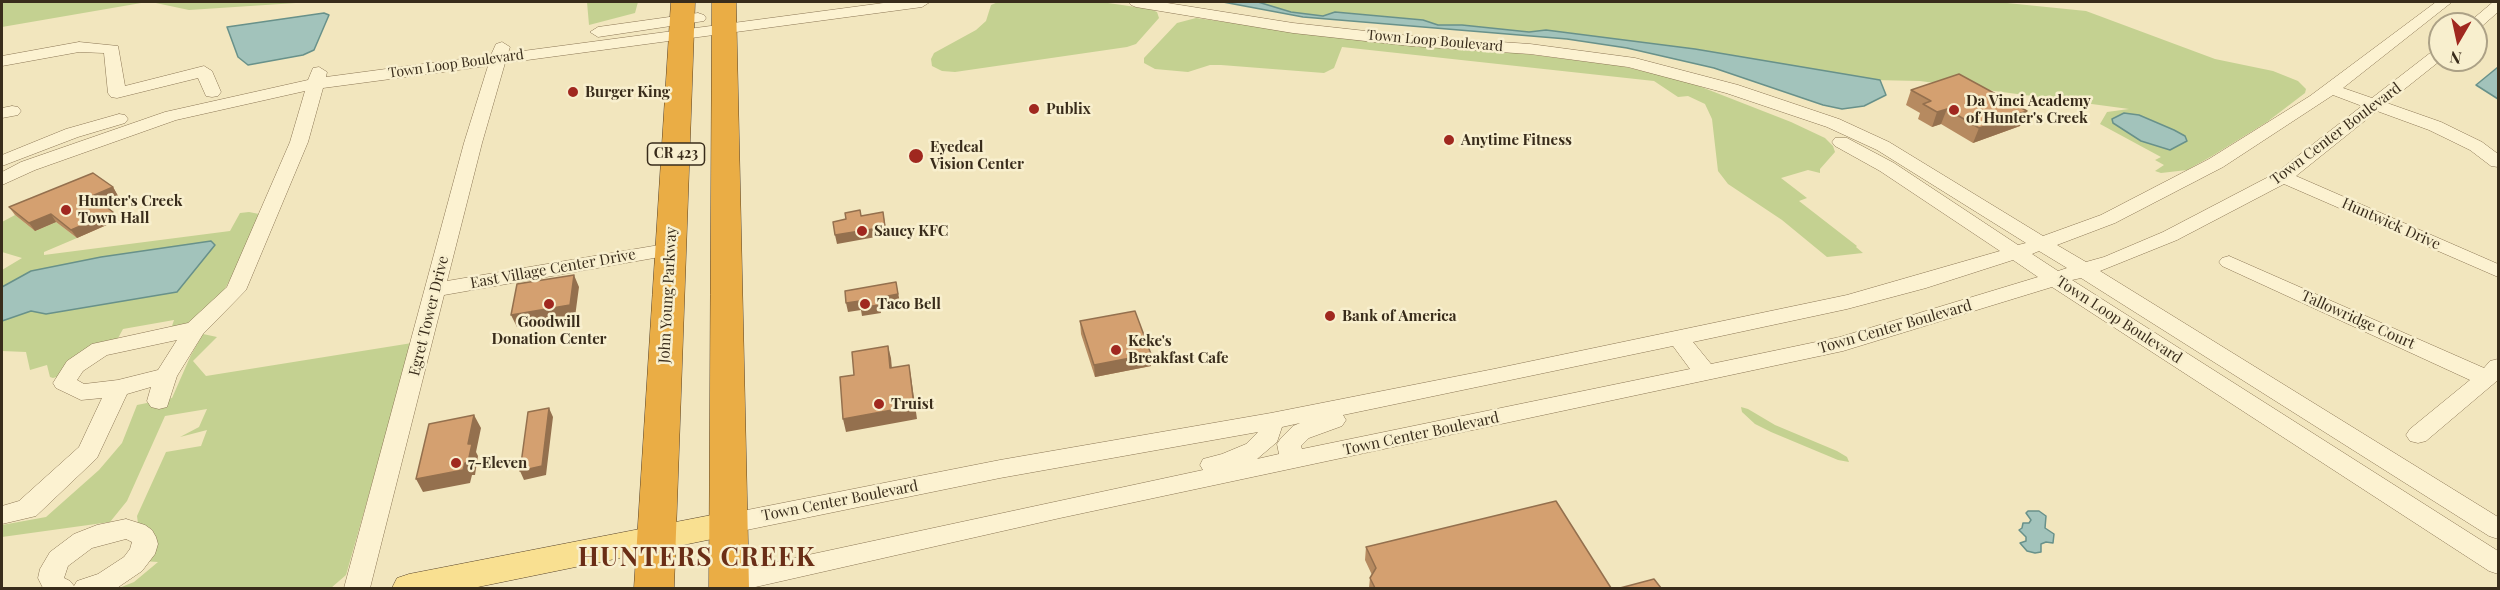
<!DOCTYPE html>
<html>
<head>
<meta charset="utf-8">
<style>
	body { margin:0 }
	#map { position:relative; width:2500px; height:590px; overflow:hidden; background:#f2e6be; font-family:"Playfair Display",serif }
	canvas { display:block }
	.frame { position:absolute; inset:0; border:3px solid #392c1b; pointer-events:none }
	.north { position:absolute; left:2428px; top:12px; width:60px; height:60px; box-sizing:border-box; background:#f8efce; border:2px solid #aca186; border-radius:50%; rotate:189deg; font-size:16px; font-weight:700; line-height:24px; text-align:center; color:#392c1b }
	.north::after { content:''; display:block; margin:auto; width:21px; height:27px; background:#a0281f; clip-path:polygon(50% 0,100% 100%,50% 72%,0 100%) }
</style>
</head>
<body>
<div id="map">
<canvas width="2500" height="590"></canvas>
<div class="frame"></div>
<div class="north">N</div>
</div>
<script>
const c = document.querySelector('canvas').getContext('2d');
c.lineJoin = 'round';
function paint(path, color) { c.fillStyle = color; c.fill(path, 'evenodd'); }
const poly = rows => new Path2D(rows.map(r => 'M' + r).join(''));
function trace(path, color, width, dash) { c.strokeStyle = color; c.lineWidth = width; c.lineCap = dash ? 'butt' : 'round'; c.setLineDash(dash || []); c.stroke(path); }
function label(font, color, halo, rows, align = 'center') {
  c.font = font + ' "Playfair Display",serif'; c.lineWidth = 5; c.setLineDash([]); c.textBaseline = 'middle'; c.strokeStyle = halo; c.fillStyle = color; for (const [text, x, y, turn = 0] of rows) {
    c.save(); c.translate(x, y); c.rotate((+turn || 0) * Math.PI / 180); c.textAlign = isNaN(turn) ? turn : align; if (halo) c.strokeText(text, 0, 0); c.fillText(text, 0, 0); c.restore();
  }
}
paint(poly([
	[2,2,147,2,2,27],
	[151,2,311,2,189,10],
	[587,2,638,2,635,13,589,25],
	[998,2,1101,2,1150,9,1157,12,1159,18,1136,44,1127,47,955,72,942,71,932,66,931,59,934,53,976,30,986,21,991,5],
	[1258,2,1997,2,2086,11,2215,59,2273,71,2298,81,2306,89,2305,93,2267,122,2212,156,2187,170,2161,173,2155,171,2164,165,2155,160,2161,157,2100,124,2107,112,2129,109,1920,81,1873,80,1695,49,1546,30,1529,32,1462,25,1438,25,1423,20,1335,12,1323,16,1291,12],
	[1196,18,1342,38,1502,51,1621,66,1686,81,1791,122,1825,138,1833,146,1835,152,1820,169,1820,173,1808,170,1781,178,1807,198,1799,201,1857,246,1856,247,1863,253,1827,257,1782,220,1728,184,1718,171,1712,119,1705,104,1688,96,1678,97,1654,81,1342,47,1334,68,1324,73,1221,65,1210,65,1188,72,1155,69,1144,63,1144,58,1177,23],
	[249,212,259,214,237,267,221,296,189,326,171,329,174,320,123,329,117,340,66,364,57,377,53,378,50,377,47,365,30,370,26,352,2,351,2,270,22,258,2,252,2,222,15,215,35,231,56,222,77,238,44,252,44,255,230,231,240,213],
	[203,334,217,337,193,361,206,376,412,343,346,575,331,588,119,588,134,582,158,562,143,561,137,516,166,452,201,446,207,430,180,437,199,427,207,409,165,416,127,501,110,522,2,537,2,525,46,517,99,470,122,443,137,405,172,398,191,355],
	[1741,407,1748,409,1775,425,1837,451,1847,457,1849,462,1838,460,1771,432,1755,424,1742,412]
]), '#c4d191');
const water = poly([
	[1223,2,1258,2,1291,12,1323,16,1335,12,1423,20,1438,25,1462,25,1529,32,1546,30,1695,49,1880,80,1886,95,1864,106,1842,109,1823,105,1714,68,1627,48,1567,39,1303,17,1223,2],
	[324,13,329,15,314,50,303,55,248,65,238,57,227,27,324,13],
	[2498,67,2498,99,2476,85,2498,67],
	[2124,113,2139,115,2174,130,2185,136,2187,141,2170,150,2141,141,2113,123,2112,119,2124,113],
	[211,241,215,245,177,292,46,314,31,311,2,321,2,287,31,271,101,257,211,241],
	[2028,511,2039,511,2046,516,2045,528,2054,534,2053,543,2046,542,2041,544,2041,552,2035,553,2027,551,2020,543,2026,541,2026,537,2019,530,2022,528,2023,523,2029,523,2031,520,2026,513,2028,511]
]);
paint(water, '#a2c3bb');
trace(water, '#68918a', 1.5);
const minor = poly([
	[891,2,930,2,922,7,505,63,482,143,447,281,671,243,678,245,681,249,678,253,671,255,444,295,370,588,344,588,464,143,488,66,323,88,308,142,246,290,203,334,177,376,167,407,159,409,151,407,147,401,151,387,127,394,97,458,36,516,2,524,2,506,19,501,79,447,102,398,81,400,56,388,53,383,67,361,92,344,188,323,227,287,290,142,305,91,176,120,35,170,2,185,2,172,21,162,165,112,308,80,313,68,319,67,327,72,326,77,491,55,496,44,502,42,510,47,508,53,891,2],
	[177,340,158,370,118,380,84,384,77,380,83,371,107,355,177,340],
	[1129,2,1161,2,1293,23,1411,36,1530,44,1635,58,1738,85,1839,119,1889,142,2043,236,2101,215,2209,159,2310,96,2436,2,2452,2,2343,88,2372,98,2434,50,2440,48,2441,60,2387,103,2441,122,2482,142,2498,154,2498,167,2491,166,2470,150,2429,130,2377,111,2296,176,2498,264,2498,277,2284,184,2177,240,2100,271,2498,517,2498,539,2489,536,2081,278,2072,280,2498,551,2498,574,2489,571,2052,287,1843,351,1060,518,751,588,719,588,716,583,720,576,729,572,1203,470,1200,465,1203,459,1222,454,1246,444,1258,432,1000,478,727,534,718,531,714,524,718,517,727,514,1000,460,1271,413,1494,369,1847,295,2000,251,1880,171,1835,146,1832,142,1835,138,1847,138,1894,163,2018,245,2026,243,1877,150,1827,127,1726,93,1628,67,1530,54,1411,46,1293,33,1136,7,1131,5,1129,2],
	[2333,95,2362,106,2276,173,2163,232,2104,257,2086,262,2057,245,2115,223,2223,167,2333,95],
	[2039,251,2067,268,2058,271,2032,254,2039,251],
	[2013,260,2038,277,1840,337,1711,364,1693,342,1847,309,1926,288,2013,260],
	[1673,346,1690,369,1302,449,1301,446,1309,438,1342,426,1346,420,1343,415,1673,346],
	[1300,423,1293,426,1281,438,1277,444,1279,454,1257,459,1277,442,1282,427,1300,423],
	[2493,2,2498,2,2498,12,2481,27,2476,28,2476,24,2467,24,2493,2],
	[698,13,704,15,706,18,704,21,598,37,590,32,598,27,698,13],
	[79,42,118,46,125,86,204,66,212,71,221,92,218,96,212,97,206,96,198,78,117,98,111,97,108,93,104,53,79,52,2,66,2,56,79,42],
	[12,106,18,107,21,111,18,115,2,118,2,108,12,106],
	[119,114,125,115,128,119,125,123,78,137,2,166,2,155,66,129,119,114],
	[2229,256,2484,368,2490,361,2498,359,2498,380,2426,441,2418,443,2410,441,2406,435,2410,429,2470,380,2222,266,2219,262,2222,258,2229,256],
	[126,519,145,525,152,530,156,537,158,544,155,554,142,571,117,588,43,588,38,578,40,569,50,552,74,534,97,525,126,519],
	[126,539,132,542,130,549,124,557,98,574,77,581,74,586,70,581,64,578,68,566,92,548,126,539]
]);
const major = poly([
	[727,512,739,515,743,524,739,533,727,536,473,588,392,588,397,578,409,574,727,512]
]);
const highway = poly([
	[671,2,695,2,674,588,634,588,671,2],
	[712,2,736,2,749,588,709,588,712,2]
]);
trace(minor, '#8b7655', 1);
trace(major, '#58432a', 1);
trace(highway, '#58432a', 1);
paint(minor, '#fcf2d1');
paint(major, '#f9e091');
paint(highway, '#eaad45');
paint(poly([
	[1911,90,2027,111,2020,126,1973,143,1941,124,1932,127,1918,119,1920,113,1906,105],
	[113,187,118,196,101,203,113,212,118,220,77,238,56,222,35,231,15,215,9,207],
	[1080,321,1151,354,1151,366,1095,377,1081,334],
	[1366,547,1611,588,1369,588,1370,578,1372,575,1365,560]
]), '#b68a60');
paint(poly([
	[1947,109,1941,124,1932,127,1937,112],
	[2027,111,2020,126,1973,143,1979,128],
	[113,187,118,196,97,204,92,196],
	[113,212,118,220,77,238,71,230],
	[883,212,887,235,837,244,835,235],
	[51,214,56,222,35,231,29,223],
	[574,275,579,287,575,317,517,327,511,315],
	[896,282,900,303,880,306,881,313,862,316,861,310,848,312,846,303,878,298],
	[888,346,891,358,893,380,890,368],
	[1151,354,1151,366,1095,377,1094,365],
	[909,365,911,377,917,419,846,432,843,419],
	[549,408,553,417,546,475,524,480,520,471],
	[474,415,481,428,476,452,478,456,475,475,472,475,470,483,423,492,416,479,468,444]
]), '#94704e');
const building = poly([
	[1959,74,2027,111,1979,128,1947,109,1937,112,1923,104,1931,101,1911,90,1959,74],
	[93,173,113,187,92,196,113,212,71,230,51,214,29,223,9,207,93,173],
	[860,210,861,216,883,212,885,227,835,235,833,222,846,219,845,213,860,210],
	[574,275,570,305,511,315,517,284,574,275],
	[896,282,898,294,878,298,879,305,860,308,860,301,846,303,845,291,896,282],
	[1135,311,1151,354,1094,365,1080,321,1135,311],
	[888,346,890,368,909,365,914,406,843,419,840,377,854,375,852,352,888,346],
	[549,408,542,466,520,471,528,412,549,408],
	[474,415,468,444,472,444,468,462,465,463,463,470,416,479,429,424,474,415],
	[1556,501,1611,588,1375,588,1370,578,1376,568,1366,547,1556,501],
	[1654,579,1661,588,1620,588,1654,579]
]);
paint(building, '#d4a070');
trace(building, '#94704e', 1.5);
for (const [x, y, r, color] of [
	[573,92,6,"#a0281f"],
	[1034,109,6,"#a0281f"],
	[1954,110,6,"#a0281f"],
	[1449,140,6,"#a0281f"],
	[916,156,8,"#a0281f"],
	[66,210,6,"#a0281f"],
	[862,231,6,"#a0281f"],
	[549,304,6,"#a0281f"],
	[865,304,6,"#a0281f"],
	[1330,316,6,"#a0281f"],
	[1116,350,6,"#a0281f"],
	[879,404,6,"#a0281f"],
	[456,463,6,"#a0281f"]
]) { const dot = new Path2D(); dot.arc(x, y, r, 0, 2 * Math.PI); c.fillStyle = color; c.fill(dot); trace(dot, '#f8efce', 2); }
label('14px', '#392c1b', '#f8efce', [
	["Town Loop Boulevard",1435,41,5],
	["Town Loop Boulevard",456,64,-8]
]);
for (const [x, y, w] of [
	[676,154,57]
]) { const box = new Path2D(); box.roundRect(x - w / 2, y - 11, w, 22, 4.5); c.fillStyle = '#f8efce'; c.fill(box); trace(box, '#392c1b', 1.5); }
label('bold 14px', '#392c1b', null, [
	["CR 423",676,154]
]);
label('bold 15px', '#392c1b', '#f8efce', [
	["Burger King",585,92],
	["Da Vinci Academy",1966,101],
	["of Hunter's Creek",1966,118],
	["Publix",1046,109],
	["Anytime Fitness",1461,140],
	["Eyedeal",930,147],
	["Vision Center",930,164],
	["Hunter's Creek",78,201],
	["Town Hall",78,218],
	["Saucy KFC",874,231],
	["Taco Bell",877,304],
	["Bank of America",1342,316],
	["Goodwill",549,322,"center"],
	["Donation Center",549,339,"center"],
	["Keke's",1128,341],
	["Breakfast Cafe",1128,358],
	["Truist",891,404],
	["7-Eleven",468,463]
], 'left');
label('15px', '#392c1b', '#f8efce', [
	["Town Center Boulevard",2336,134,-37],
	["Huntwick Drive",2391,224,24],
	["East Village Center Drive",553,269,-10],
	["John Young Parkway",668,295,-87],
	["Egret Tower Drive",429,316,-76],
	["Town Loop Boulevard",2119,320,33],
	["Tallowridge Court",2358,320,24],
	["Town Center Boulevard",1895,327,-16],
	["Town Center Boulevard",1421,434,-12],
	["Town Center Boulevard",840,501,-11]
]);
c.letterSpacing = '1.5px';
label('bold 26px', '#6a2e16', '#f8efce', [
	["HUNTERS CREEK",697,558]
]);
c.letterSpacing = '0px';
</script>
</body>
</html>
